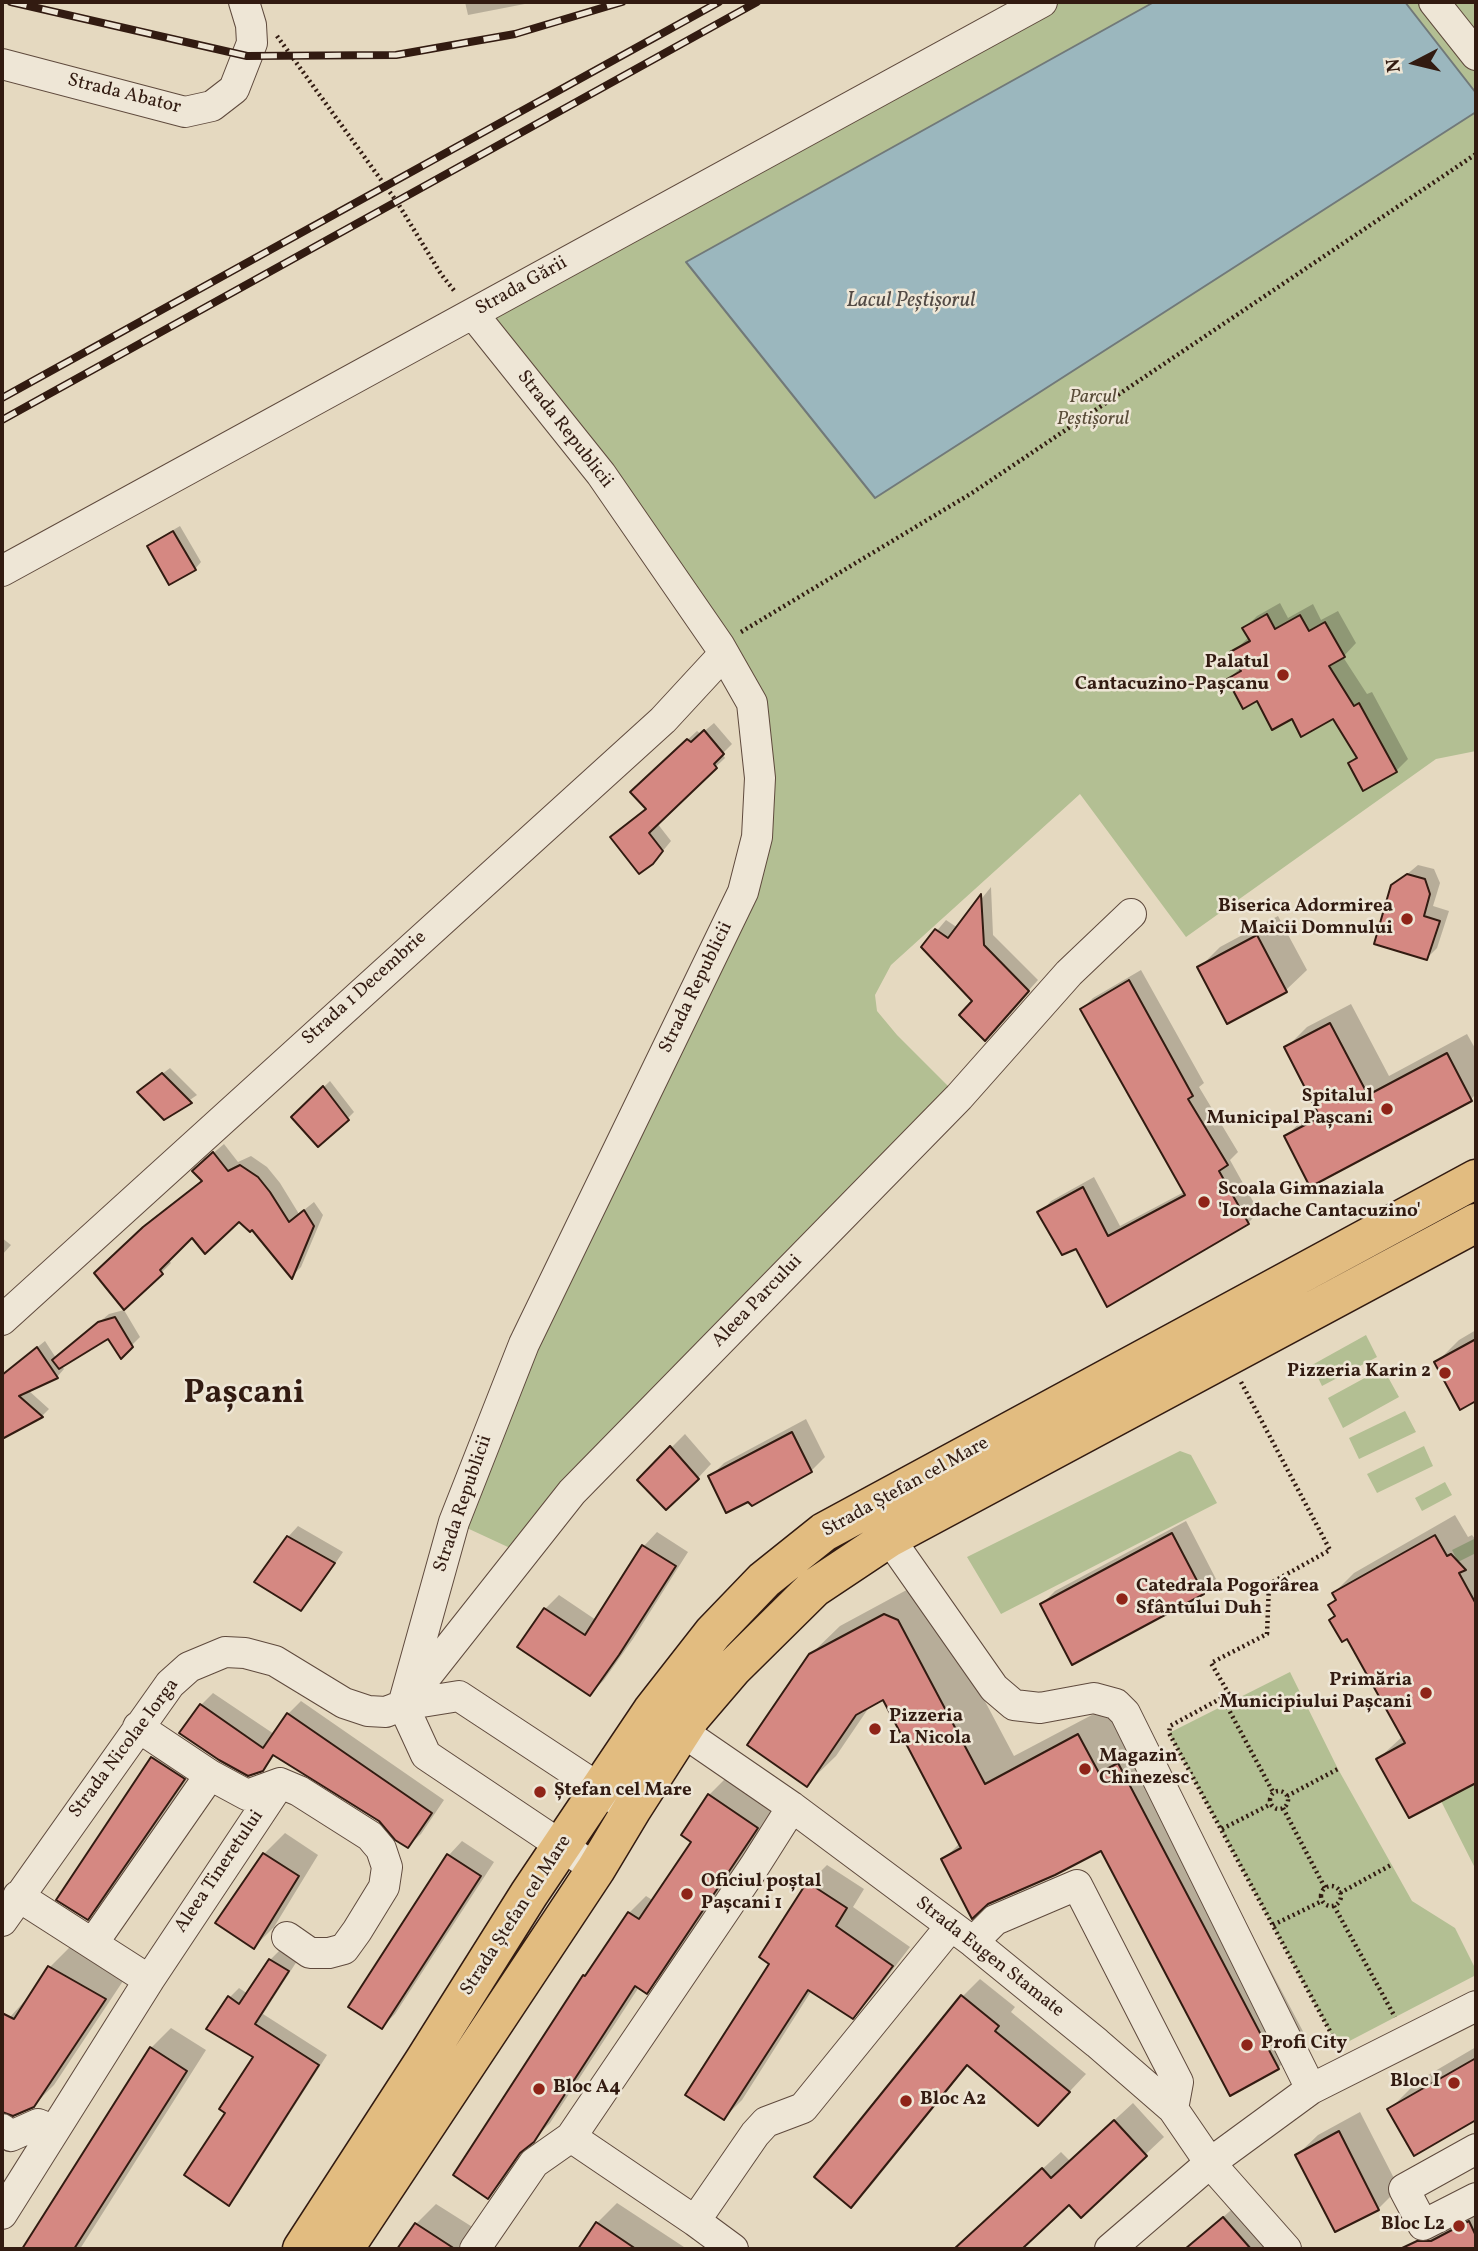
<!DOCTYPE html>
<html>
<head>
<meta charset="utf-8">
<style>
	body { margin:0 }
	#map { position:relative; width:1478px; height:2251px; overflow:hidden; background:#e5d9c0; font-family:Vollkorn,serif }
	canvas { display:block }
	.frame { position:absolute; inset:0; border:4px solid #321b11; pointer-events:none }
	.north { position:absolute; left:1380px; top:28px; width:70px; height:70px; -webkit-text-stroke:5px #eee6d6; paint-order:stroke; rotate:263deg; font-size:19px; font-weight:700; line-height:28px; text-align:center; color:#321b11 }
	.north::after { content:''; display:block; margin:auto; width:24px; height:32px; background:#321b11; clip-path:polygon(50% 0,100% 100%,50% 72%,0 100%) }
</style>
</head>
<body>
<div id="map">
<canvas width="1478" height="2251"></canvas>
<div class="frame"></div>
<div class="north">N</div>
</div>
<script>
const c = document.querySelector('canvas').getContext('2d');
c.lineJoin = 'round';
function paint(path, color) { c.fillStyle = color; c.fill(path, 'evenodd'); }
const poly = rows => new Path2D(rows.map(r => 'M' + r).join(''));
function trace(path, color, width, dash) { c.strokeStyle = color; c.lineWidth = width; c.lineCap = dash ? 'butt' : 'round'; c.setLineDash(dash || []); c.stroke(path); }
function label(font, color, halo, rows, align = 'center') {
  c.font = font + ' Vollkorn,serif'; c.lineWidth = 5; c.setLineDash([]); c.textBaseline = 'middle'; c.strokeStyle = halo; c.fillStyle = color; for (const [text, x, y, turn = 0] of rows) {
    c.save(); c.translate(x, y); c.rotate((+turn || 0) * Math.PI / 180); c.textAlign = isNaN(turn) ? turn : align; if (halo) c.strokeText(text, 0, 0); c.fillText(text, 0, 0); c.restore();
  }
}
paint(poly([
	[1042,2,1476,2,1476,751,1436,759,1186,937,1080,794,891,965,875,995,877,1011,897,1035,959,1097,523,1554,454,1522,743,892,752,703,473,314],
	[1366,1335,1377,1357,1322,1386,1312,1365],
	[1383,1368,1399,1397,1343,1428,1328,1398],
	[1405,1411,1416,1432,1359,1459,1349,1438],
	[1424,1446,1433,1466,1377,1493,1367,1474],
	[1180,1451,1191,1455,1217,1503,1001,1614,967,1557],
	[1445,1482,1452,1495,1422,1511,1415,1498],
	[1476,1538,1476,1553,1458,1562,1452,1550],
	[1290,1672,1338,1769,1412,1901,1455,1928,1476,1970,1476,1975,1338,2047,1169,1733],
	[1476,1783,1476,1870,1441,1801]
]), '#b3bf93');
const water = poly([
	[1154,2,1405,2,1476,93,1476,112,875,498,686,262,1154,2]
]);
paint(water, '#9bb7be');
trace(water, '#717979', 2);
paint(poly([
	[465,2,535,2,468,15],
	[180,526,201,562,195,569,150,546,156,540],
	[1280,603,1288,618,1313,604,1321,620,1338,611,1356,643,1343,657,1367,694,1372,692,1408,759,1396,771,1350,763,1358,755,1334,717,1292,716,1257,699,1229,679,1241,667,1233,652,1249,637,1245,628,1257,616],
	[714,723,732,744,722,754,725,758,657,823,671,841,662,852,621,829,647,808,641,783,697,731,701,734],
	[1418,865,1434,869,1440,883,1433,906,1449,911,1437,948,1427,958,1393,886],
	[991,887,993,935,1038,980,995,1028,975,1001,924,946,946,920,958,928],
	[1278,916,1307,970,1286,990,1228,1022,1199,968,1220,947],
	[1141,970,1204,1083,1199,1087,1238,1152,1230,1160,1259,1212,1248,1223,1077,1247,1040,1213,1051,1201,1094,1177,1120,1226,1184,1192,1082,1009,1093,998],
	[1351,1004,1389,1076,1467,1034,1476,1050,1476,1094,1471,1099,1286,1137,1306,1116,1319,1110,1286,1048,1307,1027],
	[170,1068,197,1095,164,1118,146,1086],
	[330,1081,354,1112,348,1118,293,1117],
	[224,1144,238,1162,251,1156,267,1167,280,1183,299,1214,314,1202,323,1215,301,1267,292,1276,253,1228,239,1220,192,1235,168,1259,171,1263,162,1272,96,1273,155,1217,203,1180,204,1161],
	[2,1238,11,1245,2,1255],
	[124,1310,140,1337,121,1356,108,1337,61,1365,64,1369,57,1377,28,1390,49,1409,42,1416,2,1437,2,1380,24,1358,45,1341,56,1358,109,1314],
	[1476,1330,1476,1399,1460,1408,1436,1363,1459,1340],
	[806,1419,825,1457,811,1471,710,1477,724,1463],
	[685,1434,711,1464,698,1478,639,1480],
	[1455,1515,1468,1537,1472,1535,1476,1540,1476,1780,1409,1815,1378,1759,1403,1736,1330,1605,1337,1599,1334,1593,1354,1573],
	[1186,1521,1216,1579,1203,1593,1042,1604,1055,1591],
	[298,1526,343,1552,311,1599,301,1609,288,1537],
	[657,1532,688,1552,633,1639,604,1680,590,1694,545,1609,559,1595,596,1620,644,1546],
	[914,1586,927,1592,1014,1756,1107,1707,1147,1736,1307,2039,1278,2068,1230,2093,1101,1849,943,1860,960,1843,884,1698,870,1706,836,1756,807,1784,810,1655,840,1626],
	[213,1693,274,1734,288,1714,301,1701,444,1800,421,1834,408,1846,381,1820,277,1747,268,1761,270,1761,262,1769,201,1705],
	[162,1748,194,1769,98,1908,88,1918,152,1758],
	[726,1778,774,1811,663,1975,646,1992,639,1987,550,2123,531,2142,505,2179,488,2196,584,1976,629,1913,646,1896,654,1901,694,1841,709,1795],
	[285,1833,318,1855,274,1927,254,1947,217,1923,264,1854],
	[462,1841,494,1862,395,2014,382,2027,350,2006,449,1855],
	[827,1865,864,1889,853,1907,910,1947,871,1998,852,2017,812,1990,742,2100,724,2118,772,1964,809,1883],
	[70,1947,125,1978,54,2085,33,2106,2,2110,2,2042,5,2037,2,2035,2,2026,29,1996,50,1967],
	[280,1950,297,1961,263,2014,327,2055,238,2194,229,2204,228,2112,256,2057,229,1998,239,1988,248,1994,270,1960],
	[980,1979,1015,2007,1011,2012,1086,2074,1056,2106,969,2064,869,2188,851,2205,963,1996],
	[171,2028,206,2050,80,2249,24,2249,151,2048],
	[1476,2047,1476,2118,1415,2153,1390,2109,1418,2081],
	[1133,2103,1164,2137,1081,2215,1069,2203,1019,2249,955,2249,1061,2152,1070,2161],
	[1360,2112,1399,2188,1378,2209,1297,2155,1318,2135],
	[617,2203,687,2249,580,2249,597,2223],
	[436,2204,474,2228,460,2249,399,2249,416,2224],
	[1237,2205,1276,2249,1186,2249],
	[1476,2205,1476,2249,1421,2249,1418,2242,1446,2214]
]), '#0003');
const building = poly([
	[173,531,196,570,169,585,147,546,173,531],
	[1267,614,1275,629,1300,615,1309,631,1325,622,1345,657,1329,666,1354,706,1359,703,1397,772,1363,791,1348,763,1357,758,1333,719,1301,737,1292,719,1272,730,1257,701,1243,709,1227,679,1241,671,1230,652,1250,641,1242,628,1267,614],
	[704,730,724,754,714,764,717,768,649,833,663,851,653,864,639,874,610,837,646,809,630,792,687,739,691,742,704,730],
	[1407,874,1425,879,1430,894,1424,916,1440,921,1427,960,1374,944,1391,885,1407,874],
	[981,894,984,945,1029,991,985,1041,959,1015,972,1001,921,947,935,929,948,938,981,894],
	[1257,935,1287,992,1227,1024,1197,967,1257,935],
	[1129,980,1193,1096,1188,1099,1228,1165,1219,1171,1249,1224,1107,1307,1076,1249,1062,1255,1037,1212,1083,1187,1108,1236,1185,1195,1080,1009,1129,980],
	[1330,1023,1368,1095,1447,1053,1472,1101,1310,1187,1284,1136,1320,1117,1284,1047,1330,1023],
	[162,1073,192,1103,164,1120,137,1092,162,1073],
	[323,1086,349,1120,318,1147,291,1117,323,1086],
	[213,1152,228,1171,240,1165,258,1177,270,1192,289,1222,304,1210,314,1226,292,1279,252,1230,250,1232,239,1222,205,1254,192,1238,160,1270,163,1274,124,1310,94,1273,143,1227,202,1181,192,1171,213,1152],
	[115,1317,133,1347,121,1359,108,1339,59,1369,52,1360,98,1322,115,1317],
	[1476,1339,1476,1401,1460,1410,1434,1362,1476,1339],
	[37,1347,58,1378,19,1396,43,1417,2,1439,2,1375,37,1347],
	[792,1432,812,1472,752,1506,748,1502,726,1513,708,1476,792,1432],
	[670,1446,699,1479,666,1510,637,1480,670,1446],
	[1172,1533,1204,1594,1072,1665,1040,1604,1172,1533],
	[1435,1535,1447,1556,1451,1554,1466,1570,1459,1573,1476,1604,1476,1783,1409,1818,1376,1759,1405,1743,1347,1639,1342,1642,1329,1620,1335,1616,1328,1605,1336,1600,1332,1593,1435,1535],
	[287,1536,335,1563,301,1611,254,1582,287,1536],
	[642,1545,676,1566,619,1655,590,1696,517,1647,544,1608,585,1635,642,1545],
	[884,1614,898,1620,985,1784,1078,1734,1099,1773,1118,1763,1279,2069,1230,2096,1101,1851,1055,1875,988,1904,972,1919,941,1859,961,1848,883,1700,856,1715,807,1787,747,1745,809,1654,884,1614],
	[200,1704,263,1748,287,1713,432,1813,408,1848,395,1840,379,1821,273,1755,263,1771,248,1776,219,1760,179,1733,200,1704],
	[151,1757,185,1779,88,1920,56,1900,151,1757],
	[708,1794,758,1828,647,1994,635,1986,534,2142,520,2153,488,2199,453,2175,583,1975,585,1976,628,1912,639,1919,691,1842,681,1835,708,1794],
	[263,1853,299,1876,254,1949,215,1923,263,1853],
	[447,1854,481,1876,382,2029,348,2007,447,1854],
	[807,1882,847,1908,836,1926,893,1966,853,2019,808,1990,724,2120,685,2095,769,1964,759,1957,807,1882],
	[269,1959,289,1971,255,2024,319,2065,229,2206,184,2175,225,2113,219,2109,253,2057,206,2029,228,1996,239,2004,269,1959],
	[48,1966,106,1999,34,2107,13,2116,2,2112,2,2013,14,2019,48,1966],
	[961,1995,999,2026,995,2031,1070,2092,1038,2126,967,2065,851,2208,814,2177,961,1995],
	[150,2047,187,2071,74,2249,22,2249,150,2047],
	[1476,2058,1476,2120,1414,2156,1387,2109,1476,2058],
	[1114,2120,1147,2156,1081,2218,1069,2205,1022,2249,954,2249,1042,2168,1051,2178,1114,2120],
	[1339,2131,1379,2210,1335,2232,1295,2155,1339,2131],
	[1223,2217,1251,2249,1185,2249,1223,2217],
	[1469,2221,1476,2236,1476,2249,1400,2249,1417,2241,1431,2241,1469,2221],
	[596,2222,636,2249,578,2249,596,2222],
	[415,2223,455,2249,397,2249,415,2223]
]);
paint(building, '#d58882');
trace(building, '#321b11', 2);
const minor = poly([
	[1434,2,1476,55],
	[2,64,185,112,212,106,234,89,252,43,251,25,244,2],
	[2,571,1042,2],
	[2,1320,663,720,724,654],
	[889,1538,994,1688,1014,1705,1040,1708,1094,1698,1116,1704,1125,1713,1311,2089],
	[410,1697,572,1492,959,1097,1069,973,1131,914],
	[403,1705,454,1522,524,1344,743,892,757,837,760,778,752,703,719,645,601,474,473,314],
	[403,1705,426,1755,596,1869],
	[664,1719,792,1807,973,1942,1097,2043,1173,2109,1210,2163,1286,2249],
	[138,1727,210,1775],
	[18,1896,149,1980],
	[2,1921,170,1684,189,1667,225,1652,245,1653,275,1661,344,1703,368,1711,386,1712,403,1705,459,1696,617,1800],
	[973,1942,995,1920,1077,1885,1178,2082,1173,2109],
	[93,1943,210,1775,247,1795,280,1783],
	[2,2129,11,2136,38,2124,53,2130],
	[571,2137,695,2221,733,2249],
	[1476,2149,1404,2189,1423,2225,1476,2198],
	[2,2214,149,1980,280,1783,299,1791,370,1836,381,1849,387,1867,384,1887,357,1931,344,1949,329,1953,310,1953,287,1937],
	[695,2221,755,2134,766,2122,803,2108,950,1927],
	[475,2249,534,2163,571,2137,754,1867,792,1807],
	[1110,2249,1210,2163,1311,2089,1476,2006]
]);
const major = poly([
	[302,2249,424,2061,529,1894,652,1711,713,1633,764,1580,824,1532,1476,1179],
	[344,2249,596,1869,632,1809,691,1717,733,1668,814,1588,889,1538,1476,1223]
]);
trace(minor, '#5f4a3d', 32);
trace(major, '#321b11', 41);
trace(poly([
	[277,36,397,202,441,274,456,293],
	[741,632,972,493,1476,154],
	[1241,1382,1330,1550,1269,1584,1267,1634,1211,1663,1229,1694,1170,1726,1169,1733,1338,2046],
	[1222,1697,1273,1792],
	'1270 1800a9 9 0 1 1 18 0a9 9 0 1 1-18 0Z',
	[1287,1796,1338,1769],
	[1283,1808,1325,1888],
	[1222,1829,1271,1804],
	'1321 1896a10 10 0 1 1 20 0a10 10 0 1 1-20 0Z',
	[1340,1893,1391,1865],
	[1334,1906,1395,2017],
	[1273,1925,1322,1901]
]), '#321b11', 4.5, [2, 3.5]);
trace(minor, '#eee6d6', 30);
trace(major, '#e2bc80', 38);
const rail = poly([
	[11,2,247,56,396,55,515,34,622,2],
	[2,398,719,2],
	[2,420,757,2]
]);
trace(rail, '#321b11', 8);
trace(rail, '#eee6d6', 5, [16]);
for (const [x, y, r, color] of [
	[1283,675,7,"#8f2418"],
	[1407,919,7,"#8f2418"],
	[1387,1109,7,"#8f2418"],
	[1204,1202,7,"#8f2418"],
	[1445,1373,7,"#8f2418"],
	[1122,1599,7,"#8f2418"],
	[1426,1693,7,"#8f2418"],
	[875,1729,7,"#8f2418"],
	[1085,1769,7,"#8f2418"],
	[540,1792,7,"#8f2418"],
	[687,1894,7,"#8f2418"],
	[1247,2045,7,"#8f2418"],
	[1454,2083,7,"#8f2418"],
	[539,2089,7,"#8f2418"],
	[906,2101,7,"#8f2418"],
	[1459,2226,7,"#8f2418"]
]) { const dot = new Path2D(); dot.arc(x, y, r, 0, 2 * Math.PI); c.fillStyle = color; c.fill(dot); trace(dot, '#eee6d6', 2.5); }
label('19px', '#321b11', '#eee6d6', [
	["Strada Abator",124,95,14],
	["Strada Gării",522,287,-29],
	["Strada Republicii",564,430,52],
	["Strada Republicii",697,988,-64],
	["Strada 1 Decembrie",365,989,-42],
	["Aleea Parcului",758,1302,-46],
	["Strada Ștefan cel Mare",906,1488,-29],
	["Strada Republicii",464,1504,-71],
	["Strada Nicolae Iorga",125,1749,-53],
	["Aleea Tineretului",220,1872,-56],
	["Strada Ștefan cel Mare",517,1916,-57],
	["Strada Eugen Stamate",989,1958,38]
]);
label('italic 19px', '#594c38', '#eee6d6', [
	["Parcul",1093,399],
	["Peștișorul",1093,421]
]);
label('bold 19px', '#321b11', '#eee6d6', [
	["Palatul",1269,664,"right"],
	["Cantacuzino-Pașcanu",1269,686,"right"],
	["Biserica Adormirea",1393,908,"right"],
	["Maicii Domnului",1393,930,"right"],
	["Spitalul",1373,1098,"right"],
	["Municipal Pașcani",1373,1120,"right"],
	["Scoala Gimnaziala",1218,1191],
	["'Iordache Cantacuzino'",1218,1213],
	["Pizzeria Karin 2",1431,1373,"right"],
	["Catedrala Pogorârea",1136,1588],
	["Sfântului Duh",1136,1610],
	["Primăria",1412,1682,"right"],
	["Municipiului Pașcani",1412,1704,"right"],
	["Pizzeria",889,1718],
	["La Nicola",889,1740],
	["Magazin",1099,1758],
	["Chinezesc",1099,1780],
	["Ștefan cel Mare",554,1792],
	["Oficiul poștal",701,1883],
	["Pașcani 1",701,1905],
	["Profi City",1261,2045],
	["Bloc I",1440,2083,"right"],
	["Bloc A4",553,2089],
	["Bloc A2",920,2101],
	["Bloc L2",1445,2226,"right"]
], 'left');
label('italic 21px', '#524a45', '#eee6d6', [
	["Lacul Peștișorul",911,302]
]);
label('bold 33px', '#321b11', '#eee6d6', [
	["Pașcani",244,1396]
]);
</script>
</body>
</html>
